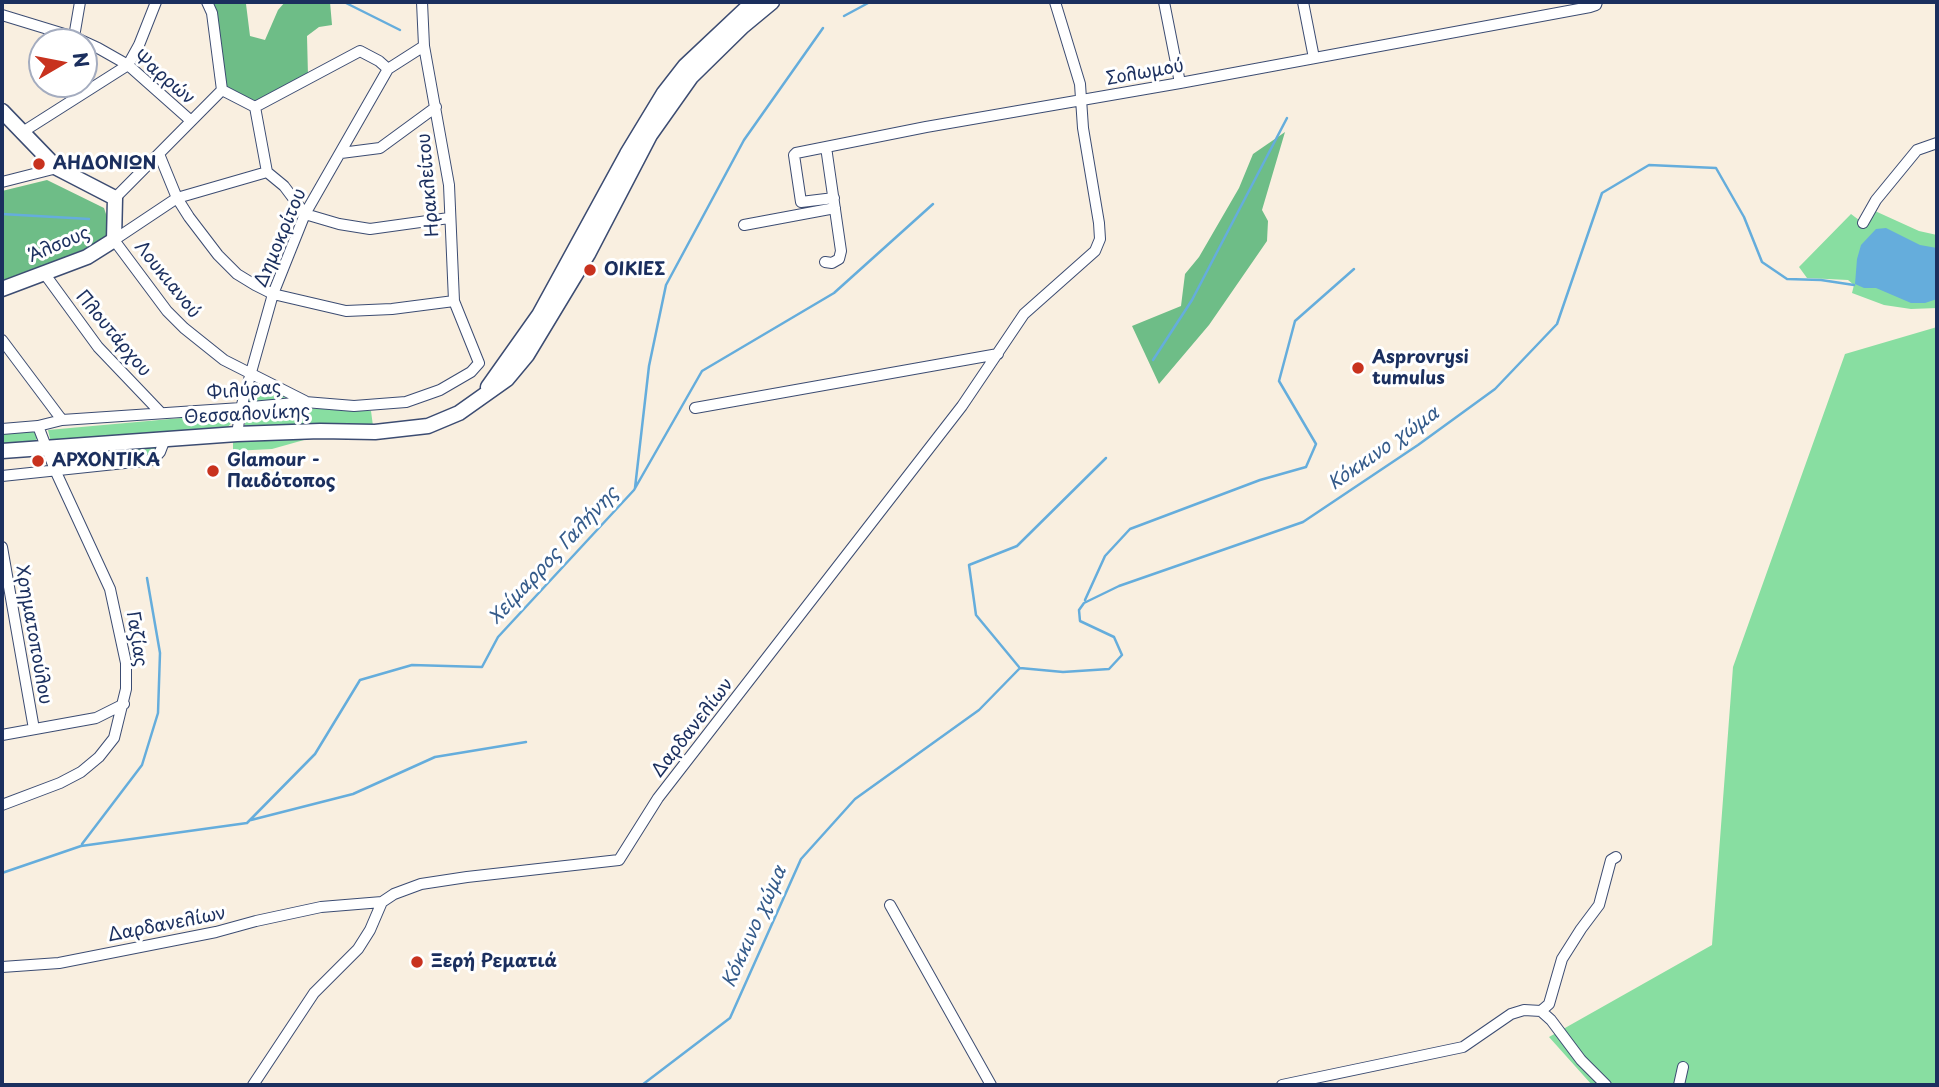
<!DOCTYPE html>
<html>
<head>
<meta charset="utf-8">
<style>
	body { margin:0 }
	#map { position:relative; width:1939px; height:1087px; overflow:hidden; background:#f9efe0; font-family:"Playpen Sans",sans-serif }
	canvas { display:block }
	.frame { position:absolute; inset:0; border:4px solid #1b2f5e; pointer-events:none }
	.north { position:absolute; left:28px; top:28px; width:70px; height:70px; box-sizing:border-box; background:#fff; border:2px solid #a4acbf; border-radius:50%; rotate:80deg; font-size:19px; font-weight:700; line-height:28px; text-align:center; color:#1b2f5e }
	.north::after { content:''; display:block; margin:auto; width:24px; height:32px; background:#c8321e; clip-path:polygon(50% 0,100% 100%,50% 72%,0 100%) }
</style>
</head>
<body>
<div id="map">
<canvas width="1939" height="1087"></canvas>
<div class="frame"></div>
<div class="north">N</div>
</div>
<script>
const c = document.querySelector('canvas').getContext('2d');
c.lineJoin = 'round';
function paint(path, color) { c.fillStyle = color; c.fill(path, 'evenodd'); }
const poly = rows => new Path2D(rows.map(r => 'M' + r).join(''));
function trace(path, color, width, dash) { c.strokeStyle = color; c.lineWidth = width; c.lineCap = dash ? 'butt' : 'round'; c.setLineDash(dash || []); c.stroke(path); }
function label(font, color, halo, rows, align = 'center') {
  c.font = font + ' "Playpen Sans",sans-serif'; c.lineWidth = 6; c.setLineDash([]); c.textBaseline = 'middle'; c.strokeStyle = halo; c.fillStyle = color; for (const [text, x, y, turn = 0] of rows) {
    c.save(); c.translate(x, y); c.rotate((+turn || 0) * Math.PI / 180); c.textAlign = isNaN(turn) ? turn : align; if (halo) c.strokeText(text, 0, 0); c.fillText(text, 0, 0); c.restore();
  }
}
paint(poly([
	[1875,211,1919,231,1937,235,1937,308,1911,309,1884,305,1852,293,1854,285,1848,280,1807,278,1799,267,1851,214,1863,223],
	[1937,327,1937,1085,1592,1085,1549,1037,1712,945,1733,667,1845,354],
	[253,383,291,400,248,404],
	[299,408,371,411,373,426,245,426,245,414],
	[226,414,234,420,227,428,51,443,48,430],
	[32,430,35,431,38,437,32,445,2,446,2,433],
	[300,437,304,440,272,449,233,451,233,441],
	[155,444,158,448,150,458,58,467,54,454]
]), '#88dea1');
paint(poly([
	[211,2,243,2,246,4,250,36,265,40,278,10,285,2,330,2,332,25,319,27,307,36,308,76,265,104,220,88],
	[1285,132,1262,210,1268,221,1267,241,1209,325,1159,384,1132,326,1181,306,1185,274,1199,257,1239,188,1253,154],
	[47,180,104,208,109,223,107,235,101,242,90,247,2,282,2,191]
]), '#6ebd87');
paint(poly([
	[1886,228,1920,245,1937,248,1937,299,1925,303,1911,303,1876,288,1864,288,1855,284,1857,259,1861,245,1876,229]
]), '#65addc');
trace(poly([
	[344,2,400,30],
	[844,16,870,2],
	[2,214,89,219],
	[1153,360,1192,300,1287,118],
	[635,488,649,366,666,285,744,140,823,28],
	[1085,600,1105,556,1130,529,1260,480,1306,467,1316,444,1279,381,1295,321,1354,269],
	[1019,667,976,615,969,565,1017,546,1106,458],
	[251,820,353,794,435,757,526,742],
	[82,844,142,765,158,713,160,653,147,578],
	[2,873,81,846,247,823,315,754,360,680,412,665,482,667,498,637,634,490,702,371,834,293,933,204],
	[642,1085,730,1018,801,859,855,799,979,710,1020,668,1063,672,1109,669,1122,655,1114,637,1080,621,1079,610,1084,603,1119,586,1303,522,1418,445,1495,389,1557,324,1602,193,1649,165,1716,168,1744,217,1762,262,1787,279,1821,280,1854,285]
]), '#65addc', 2.5);
const street = poly([
	[207,2,212,13,222,90],
	[1164,2,1180,83],
	[1303,2,1314,58],
	[2,15,74,37,98,48,128,65,190,120],
	[74,37,80,2],
	[222,90,255,107],
	[255,107,267,172,284,186,305,214,339,224,370,229,449,218],
	[255,107,360,51,379,61,388,69],
	[21,133,128,65,139,45,156,2],
	[826,147,796,153,794,155,801,202,834,198],
	[341,153,380,148,436,107],
	[159,154,177,198,189,217,218,255,237,274,255,285,273,294,346,311,392,309,454,301],
	[267,172,177,198,114,240,167,311,184,328,224,360,305,401],
	[2,182,57,168],
	[115,198,222,90],
	[1863,223,1876,200,1917,150,1937,143],
	[744,225,835,208],
	[825,262,832,263,839,259,841,251,826,147,926,127,1180,83,1590,7,1596,5,1597,2],
	[44,273,98,347,161,413],
	[2,340,62,420],
	[695,408,998,354],
	[2,429,38,426,62,420,241,408,305,402,354,406,406,402,440,390,471,372,479,363,454,301,449,185,424,46,422,2],
	[237,434,241,408,273,294,305,214,388,69,424,46],
	[2,476,153,460,160,452,165,439],
	[2,547,34,729],
	[2,735,96,718,124,704],
	[2,805,60,783,81,772,99,757,114,738,126,689,126,663,110,589,55,470,38,426],
	[890,905,991,1085],
	[2,967,59,963,216,932,256,921,321,907,382,902,394,894,421,884,467,877,619,860,658,798,962,406,1024,314,1095,251,1100,239,1099,223,1083,128,1080,84,1055,2],
	[1541,1011,1549,1004,1562,959,1581,929,1599,905,1611,860,1616,857],
	[253,1085,314,993,358,949,370,930,382,902],
	[1282,1085,1463,1047,1511,1014,1524,1010,1541,1011,1551,1020,1581,1060,1606,1085],
	[1679,1085,1683,1067]
]);
const secondary = poly([
	[2,111,57,168,115,198,114,240,87,257,2,289],
	[488,387,539,315,627,154,664,93,685,66,753,2],
	[2,451,237,434,320,431,375,432,428,426,459,413,507,379,527,355,588,254,650,135,691,77,743,26,772,2]
]);
trace(street, '#3c4c72', 12);
trace(secondary, '#3c4c72', 17);
trace(street, '#fff', 10);
trace(secondary, '#fff', 14);
for (const [x, y, r, color] of [
	[39,164,7,"#c8321e"],
	[590,270,7,"#c8321e"],
	[1358,368,7,"#c8321e"],
	[38,461,7,"#c8321e"],
	[213,471,7,"#c8321e"],
	[417,962,7,"#c8321e"]
]) { const dot = new Path2D(); dot.arc(x, y, r, 0, 2 * Math.PI); c.fillStyle = color; c.fill(dot); trace(dot, '#fff', 2.5); }
label('18px', '#1b2f5e', '#fff', [
	["Σολωμού",1145,73,-10],
	["Ψαρρών",164,78,40],
	["Ηρακλείτου",429,185,-95],
	["Δημοκρίτου",281,238,-67],
	["Άλσους",59,245,-23],
	["Λουκιανού",167,280,51],
	["Πλουτάρχου",113,334,50],
	["Φιλύρας",244,391,-5],
	["Θεσσαλονίκης",247,415,-3],
	["Χρηματοπούλου",33,635,80],
	["Γαζίας",136,639,81],
	["Δαρδανελίων",693,728,-52],
	["Δαρδανελίων",167,925,-11]
]);
label('bold 18px', '#1b2f5e', '#fff', [
	["ΑΗΔΟΝΙΩΝ",53,164],
	["ΟΙΚΙΕΣ",604,270],
	["Asprovrysi",1372,358],
	["tumulus",1372,379],
	["ΑΡΧΟΝΤΙΚΑ",52,461],
	["Glamour -",227,461],
	["Παιδότοπος",227,482],
	["Ξερή Ρεματιά",431,962]
], 'left');
label('italic 19px', '#355b8a', '#fff', [
	["Κόκκινο χώμα",1384,449,-35],
	["Χείμαρρος Γαλήνης",554,556,-47],
	["Κόκκινο χώμα",755,927,-66]
]);
</script>
</body>
</html>
